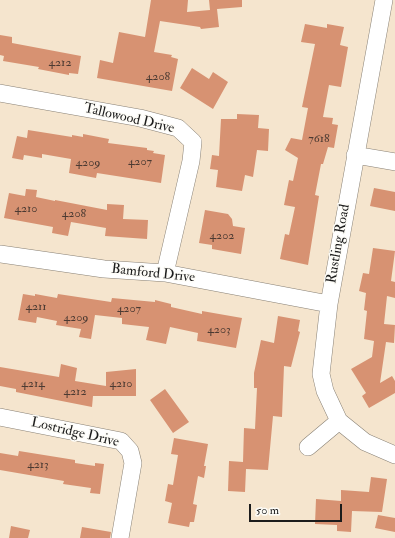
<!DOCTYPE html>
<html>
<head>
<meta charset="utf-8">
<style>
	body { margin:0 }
	#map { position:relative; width:395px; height:538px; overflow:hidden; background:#f5e5ce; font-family:"IM FELL Double Pica",serif }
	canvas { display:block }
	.scale { position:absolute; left:249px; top:504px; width:93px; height:18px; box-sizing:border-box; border:2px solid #1c1c1c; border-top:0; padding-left:5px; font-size:12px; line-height:14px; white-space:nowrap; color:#1c1c1c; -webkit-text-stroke:3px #fdfcf7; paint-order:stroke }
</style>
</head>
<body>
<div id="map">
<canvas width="395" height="538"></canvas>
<div class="scale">50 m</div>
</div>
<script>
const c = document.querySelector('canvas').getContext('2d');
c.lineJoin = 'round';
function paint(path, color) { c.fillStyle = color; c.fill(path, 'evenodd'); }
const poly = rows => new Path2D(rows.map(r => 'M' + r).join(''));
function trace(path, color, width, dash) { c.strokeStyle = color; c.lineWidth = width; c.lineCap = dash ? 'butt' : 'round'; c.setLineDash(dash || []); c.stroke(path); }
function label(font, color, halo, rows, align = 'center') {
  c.font = font + ' "IM FELL Double Pica",serif'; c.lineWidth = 3; c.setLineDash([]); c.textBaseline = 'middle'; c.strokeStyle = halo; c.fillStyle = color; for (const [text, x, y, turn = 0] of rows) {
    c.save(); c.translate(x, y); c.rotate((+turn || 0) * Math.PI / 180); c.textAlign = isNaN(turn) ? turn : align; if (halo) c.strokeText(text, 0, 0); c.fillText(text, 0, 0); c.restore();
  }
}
paint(poly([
	[151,0,188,0,187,12,210,10,209,0,242,0,242,7,217,9,219,27,201,29,200,27,160,21,154,52,172,55,171,57,178,59,172,91,97,78,100,60,113,63,119,32,145,37],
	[305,24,327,28,327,24,344,27,340,45,348,47,341,87,329,85,323,117,333,118,332,124,338,125,334,148,328,147,323,164,321,164,315,195,319,196,308,265,280,259,285,234,289,235,295,207,284,205,289,180,293,181,298,158,285,150,291,138,302,140,308,108,302,107,315,44,301,42],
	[0,35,12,37,12,43,81,56,78,74,69,73,69,75,38,69,39,67,3,61,4,56,0,55],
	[192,68,209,79,213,72,228,82,213,109,180,88],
	[237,114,259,115,258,128,269,129,268,151,257,150,253,177,245,175,242,191,216,187,218,170,210,169,212,155,219,156,221,119,237,119],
	[28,130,72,137,72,135,83,137,83,134,109,139,108,143,147,148,147,150,154,151,153,153,165,155,161,183,97,173,96,178,69,173,71,159,42,154,42,158,24,155,23,160,12,158,17,136,27,138],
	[374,188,395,192,395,211,370,206],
	[26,189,37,190,36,197,55,201,55,200,107,210,107,204,124,205,123,219,148,220,147,239,105,236,106,228,71,222,68,236,52,233,53,227,4,218,9,193,25,196],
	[205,210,228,214,232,219,233,226,245,228,241,254,212,249,212,245,199,243],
	[373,248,395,251,391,281,395,282,395,298,387,296,384,324,395,325,394,343,386,342,380,383,392,376,395,381,395,393,369,408,362,396,366,393,351,369,372,357,374,341,364,339,367,311,364,310,366,293,359,291,363,273,369,274],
	[23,294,35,296,35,294,57,298,58,294,111,302,112,298,155,302,155,300,171,304,171,307,202,314,202,311,242,318,236,348,197,341,198,333,170,327,166,344,146,340,149,327,122,324,122,318,95,315,91,339,79,337,81,329,56,325,57,321,37,317,36,323,18,320],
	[278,316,300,320,298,331,300,332,291,367,284,366,282,417,273,416,268,470,246,469,245,492,228,491,229,461,243,462,244,428,255,429,257,388,254,388,254,373,261,340,274,343],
	[61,364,77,368,75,381,106,386,106,372,136,369,136,396,93,396,92,407,16,392,16,389,0,386,0,367,59,377],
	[165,389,189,422,173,433,150,400],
	[174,438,208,444,204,466,206,466,204,478,198,476,193,504,197,505,194,522,190,522,189,527,168,523,172,503,165,501,168,484,173,485,178,455,171,454],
	[19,451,75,460,75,463,95,466,95,463,104,464,100,494,90,493,91,488,63,484,64,481,0,470,0,453,18,456],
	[371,477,387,479,382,512,352,511,351,532,337,531,337,525,315,524,316,499,341,501,341,490,369,492],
	[378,515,395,518,395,532,375,528],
	[11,526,30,530,28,538,9,538],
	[82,527,111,532,110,538,80,538]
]), '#d79272');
const minor = poly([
	[384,0,329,304,321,374,325,391,339,421,365,442,395,455],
	[0,93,140,118,178,128,193,142,191,161,165,273],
	[355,155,395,162],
	[0,254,104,269,165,273,329,304],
	[0,417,121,441,130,451,133,463,120,538],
	[308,447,339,421]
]);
trace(minor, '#888075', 18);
trace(minor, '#fff', 17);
label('12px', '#4b3a32', null, [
	["4212",60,63],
	["4208",158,77],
	["7618",319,139],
	["4207",140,162],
	["4209",88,163],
	["4210",26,209],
	["4208",74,214],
	["4202",222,236],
	["4211",36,307],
	["4207",129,309],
	["4209",76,318],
	["4203",219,330],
	["4214",33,384],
	["4210",121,384],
	["4212",75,392],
	["4213",38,465]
]);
label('14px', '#1c1c1c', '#fdfcf7', [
	["Tallowood Drive",129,119,13],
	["Rustling Road",339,244,-80],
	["Bamford Drive",153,274,6],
	["Lostridge Drive",75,433,13]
]);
</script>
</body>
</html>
